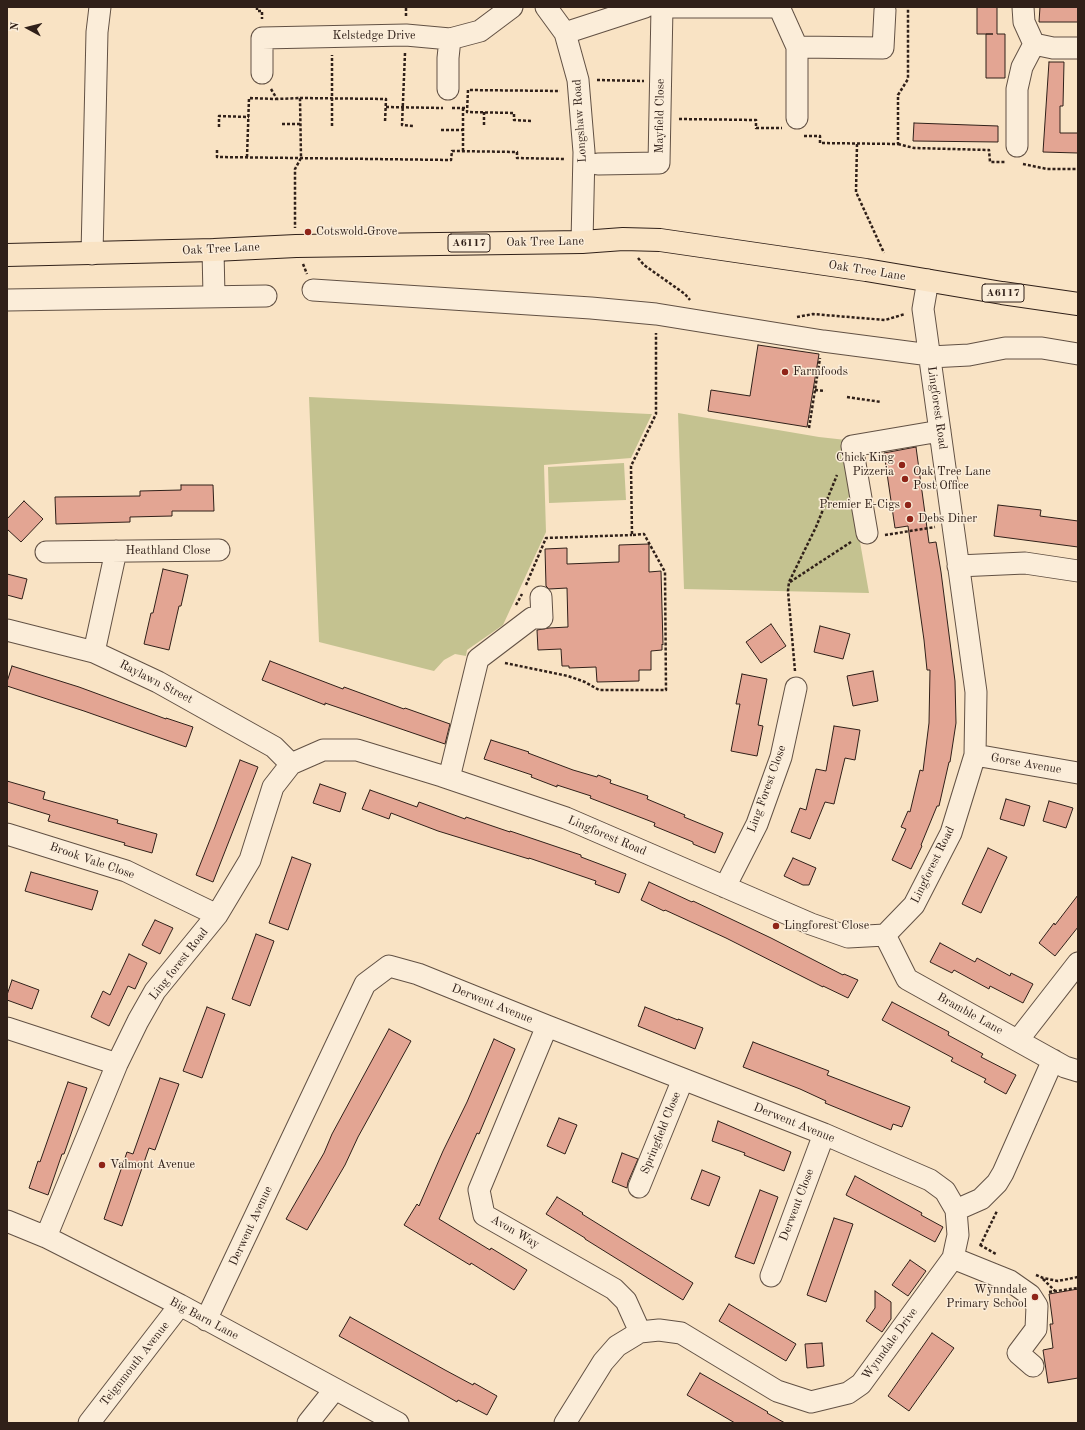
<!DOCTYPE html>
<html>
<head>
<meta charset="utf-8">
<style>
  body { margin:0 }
  #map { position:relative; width:1085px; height:1430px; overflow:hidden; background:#f9e3c4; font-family:"Old Standard TT",serif }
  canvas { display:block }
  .frame { position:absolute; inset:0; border:8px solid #302019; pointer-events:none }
  .north { position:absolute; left:8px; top:8px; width:40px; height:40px; -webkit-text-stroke:3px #fbedd9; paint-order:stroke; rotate:277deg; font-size:11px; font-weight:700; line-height:16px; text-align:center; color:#302019 }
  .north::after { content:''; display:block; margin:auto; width:14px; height:18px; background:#302019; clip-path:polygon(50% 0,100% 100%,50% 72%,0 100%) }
</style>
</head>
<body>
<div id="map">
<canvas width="1085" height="1430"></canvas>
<div class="frame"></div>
<div class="north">N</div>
</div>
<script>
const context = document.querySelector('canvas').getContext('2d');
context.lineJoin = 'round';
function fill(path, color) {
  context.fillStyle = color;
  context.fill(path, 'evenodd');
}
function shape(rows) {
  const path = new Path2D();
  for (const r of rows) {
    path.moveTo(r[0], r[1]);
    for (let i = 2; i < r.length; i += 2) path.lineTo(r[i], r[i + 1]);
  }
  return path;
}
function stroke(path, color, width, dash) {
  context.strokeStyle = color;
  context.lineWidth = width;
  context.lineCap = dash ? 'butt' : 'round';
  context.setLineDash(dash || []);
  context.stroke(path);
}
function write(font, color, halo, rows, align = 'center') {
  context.font = font + ' "Old Standard TT",serif';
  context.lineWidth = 3;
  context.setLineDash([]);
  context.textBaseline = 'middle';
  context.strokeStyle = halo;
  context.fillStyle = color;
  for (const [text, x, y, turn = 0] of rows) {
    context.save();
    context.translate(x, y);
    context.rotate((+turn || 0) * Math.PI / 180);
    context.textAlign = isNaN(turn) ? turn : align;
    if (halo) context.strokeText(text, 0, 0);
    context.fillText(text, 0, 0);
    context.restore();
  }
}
fill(shape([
  [309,397,649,414,652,414,631,458,544,465,546,532,503,625,467,650,466,656,455,654,444,660,434,671,319,642],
  [678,413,819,437,846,440,860,542,869,593,684,589],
  [624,463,626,500,549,503,548,467]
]), '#c4c290');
const building = shape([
  [977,7,997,7,997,34,1005,34,1005,78,986,78,986,34,993,34,977,34,977,7],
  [1040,7,1078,7,1078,22,1039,22,1040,7],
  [1049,62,1064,62,1063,106,1060,106,1060,133,1078,133,1078,153,1043,152,1049,62],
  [914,123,998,126,998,142,913,141,914,123],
  [758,345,819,354,807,427,708,411,711,390,750,396,758,345],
  [916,447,929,543,936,542,941,572,955,681,956,723,950,762,949,762,939,806,937,806,921,845,922,846,911,869,892,860,906,829,901,827,908,811,910,812,920,770,923,771,929,723,930,670,927,670,924,640,908,526,895,528,884,453,916,447],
  [181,485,213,485,214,511,172,511,172,516,130,517,130,522,56,524,55,497,140,496,140,491,181,490,181,485],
  [24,501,43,519,21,542,7,529,7,519,24,501],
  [998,505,1041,510,1040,516,1078,521,1078,547,994,536,998,505],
  [649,544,649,572,661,571,663,645,662,644,662,650,651,651,651,670,639,670,639,681,597,682,596,667,569,668,569,666,562,666,561,649,538,650,537,630,549,628,568,627,567,588,549,589,546,586,545,549,567,548,567,564,619,562,619,545,649,544],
  [163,569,188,575,181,606,179,606,169,650,144,644,151,613,153,613,163,569],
  [7,574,27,579,22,599,7,595,7,574],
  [771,624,786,646,761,663,746,642,771,624],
  [820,626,850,634,843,659,814,652,820,626],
  [270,661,343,689,344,687,404,709,405,708,450,724,445,744,325,703,325,705,262,680,270,661],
  [12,666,79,687,166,719,166,718,193,727,186,747,84,711,7,686,7,682,12,666],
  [873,671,878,701,853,706,847,676,873,671],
  [742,674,767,679,758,725,763,726,757,756,731,751,740,704,736,704,742,674],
  [834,726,860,730,855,760,845,758,834,804,825,802,810,839,791,832,800,808,806,810,816,769,826,771,834,726],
  [491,740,529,752,528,753,573,770,597,777,598,775,611,780,610,783,648,796,647,799,685,815,684,817,723,833,715,853,693,844,693,842,654,826,655,823,590,798,591,796,557,785,557,787,531,777,532,775,484,759,491,740],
  [240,760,258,767,213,882,196,875,215,827,240,760],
  [7,781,45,792,43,799,118,820,117,823,157,834,152,853,124,845,125,843,48,821,50,815,7,802,7,781],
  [320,784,346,793,340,812,313,803,320,784],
  [370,790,417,807,419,802,465,819,466,817,510,832,510,831,581,855,581,857,626,874,619,893,595,884,596,881,529,858,529,859,438,831,391,813,389,819,362,809,370,790],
  [1006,799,1030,806,1024,826,1000,819,1006,799],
  [1049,801,1073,808,1066,828,1043,821,1049,801],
  [988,848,1007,857,981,913,962,904,988,848],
  [292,857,311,864,288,930,269,923,292,857],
  [793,858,816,868,809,885,803,885,784,876,793,858],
  [31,872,98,891,92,910,25,891,31,872],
  [649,882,692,902,693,901,771,938,843,975,844,974,858,980,848,998,823,986,823,987,726,938,665,910,664,911,641,900,649,882],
  [1078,895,1078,927,1055,956,1039,943,1054,923,1055,925,1078,895],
  [155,920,173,928,160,954,142,945,155,920],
  [256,934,274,941,250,1006,232,999,256,934],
  [940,943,975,962,977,958,1010,976,1011,973,1033,984,1023,1003,990,986,989,989,954,970,952,973,930,962,940,943],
  [129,954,147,963,135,989,128,986,109,1026,91,1017,103,991,110,995,129,954],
  [12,980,39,990,32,1009,7,1000,7,995,12,980],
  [892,1002,949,1032,948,1035,983,1054,981,1057,1016,1075,1006,1094,984,1082,986,1079,951,1061,953,1058,882,1020,892,1002],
  [207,1007,225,1014,202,1078,183,1071,207,1007],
  [645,1007,678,1020,678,1019,703,1028,695,1049,638,1026,645,1007],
  [389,1029,411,1041,358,1137,345,1165,307,1230,286,1219,324,1153,332,1134,389,1029],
  [494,1039,515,1049,479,1134,477,1133,439,1219,490,1250,491,1248,527,1270,514,1290,471,1263,470,1265,404,1225,417,1204,419,1206,443,1151,467,1102,494,1039],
  [753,1042,829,1071,827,1075,910,1107,902,1127,893,1124,891,1130,825,1103,826,1101,800,1089,743,1067,753,1042],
  [160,1078,179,1084,155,1150,149,1148,122,1226,104,1219,127,1152,133,1154,160,1078],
  [68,1082,87,1088,64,1154,62,1154,48,1195,29,1188,38,1161,40,1162,68,1082],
  [559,1118,577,1125,565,1154,547,1146,559,1118],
  [718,1121,791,1152,784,1171,744,1155,745,1153,712,1141,718,1121],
  [622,1153,638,1159,628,1182,627,1188,612,1182,622,1153],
  [702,1170,720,1177,709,1206,691,1199,702,1170],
  [855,1176,922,1213,921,1215,943,1227,935,1242,846,1195,855,1176],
  [760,1190,778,1197,754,1264,735,1257,760,1190],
  [557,1197,583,1213,582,1214,693,1283,683,1300,585,1239,585,1238,546,1214,557,1197],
  [834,1218,853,1224,826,1302,807,1295,834,1218],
  [910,1260,926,1271,908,1296,892,1285,910,1260],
  [1078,1289,1078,1378,1048,1383,1043,1350,1053,1348,1050,1324,1053,1324,1049,1294,1078,1289],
  [875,1291,891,1302,891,1319,882,1332,866,1321,875,1308,875,1291],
  [729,1304,796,1344,786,1361,719,1321,729,1304],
  [350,1317,445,1370,473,1385,474,1383,497,1396,487,1415,458,1400,457,1402,429,1386,339,1336,350,1317],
  [932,1333,954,1348,909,1411,888,1396,932,1333],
  [822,1343,824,1366,807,1368,805,1344,822,1343],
  [700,1373,768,1412,767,1413,785,1423,735,1423,687,1395,700,1373]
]);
fill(building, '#e3a593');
stroke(building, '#302019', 1);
const minor = shape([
  [546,7,565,33,578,80,584,152,582,242],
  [663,7,780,7],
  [779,7,797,47,797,118],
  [1023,7,1024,22,1034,44,1053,48,1078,48],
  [565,33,645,7],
  [797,47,883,48,885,10],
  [262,73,262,38,406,35,450,39,480,31,512,7],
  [448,89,448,58,450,39],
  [1017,146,1017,89,1022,67,1034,44],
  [598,164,659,163,662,7],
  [213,250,214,296],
  [92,254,97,32,100,7],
  [313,290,591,308,656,314,823,341,930,355],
  [7,300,266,296],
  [930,357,969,355,1005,348,1042,348,1078,354],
  [867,533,852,446,940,431],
  [46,552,219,550],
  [958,566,1025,563,1078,571],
  [7,630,94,652,158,682,274,747,291,764],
  [94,652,116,551],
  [975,755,1078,773],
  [291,764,323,750,357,750,442,776,566,818,811,924,848,937,885,935,914,905,951,833,975,755,976,692,924,316,923,309,928,280],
  [449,778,478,659,532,618,542,618,541,597],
  [7,834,126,871,217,915],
  [725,887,757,824,781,757,796,688],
  [885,935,907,979,1065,1067,1078,1071],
  [547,1026,479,1190,484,1215,614,1289,626,1301,640,1332],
  [7,1028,117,1064],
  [1018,1040,1078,963],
  [639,1187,683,1079],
  [7,1221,46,1237,180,1305,398,1423],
  [46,1237,117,1064,138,1021,155,991,217,915,250,860,273,787,291,764],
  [953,1258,1010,1281,1030,1295,1037,1306,1036,1329,1018,1353,1033,1366],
  [771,1276,824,1134],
  [206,1320,365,984,389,966,418,974,547,1026,824,1134,930,1180,945,1191,956,1210],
  [89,1423,180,1305],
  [308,1423,335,1389],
  [565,1423,603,1362,617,1346,640,1332,659,1330,681,1333,777,1391,811,1402,848,1393,861,1384,953,1258,958,1235,956,1210,981,1199,997,1183,1003,1173,1053,1060]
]);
const major = shape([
  [7,255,214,250,296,246,582,242,623,239,660,240,866,270,1002,293,1078,304]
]);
stroke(minor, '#625144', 23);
stroke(major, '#302019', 24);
stroke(shape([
  [257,7,257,11,262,11,262,19],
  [406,16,406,7],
  [405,53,402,125,414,126],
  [597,80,644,81],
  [271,89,277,99,300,98,301,158,295,169,295,228],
  [300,98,386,99,385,122],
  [386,107,443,108],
  [452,108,467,108],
  [463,108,463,151],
  [679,119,756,120,756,128,782,128],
  [531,121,514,120,514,113,467,112,468,90,560,91],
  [282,124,301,124],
  [484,125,484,112],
  [332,126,332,55],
  [219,127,219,116,249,117],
  [441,130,463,130],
  [804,136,820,136,820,143,898,144,898,95,908,79,908,7],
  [857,144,856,192,884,253],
  [898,144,914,148,989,150,990,162,1006,162],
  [217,150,217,157,451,160,452,151,517,152,517,158,565,159],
  [247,157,249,98,276,99],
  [1023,164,1047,169,1078,169],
  [638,258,644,265,685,294,690,300],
  [303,264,307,274],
  [797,317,813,314,885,320,905,314],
  [815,390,825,391],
  [847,397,881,402],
  [809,428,820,358],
  [885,535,935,527],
  [790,582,851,542],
  [526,585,546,538,632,535],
  [516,605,522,594],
  [505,663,568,676,585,682,599,690,666,690,665,572,644,534,632,535,631,466,656,414,656,333],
  [795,671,788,591,789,582,816,527,837,475],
  [980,1245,996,1254],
  [980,1246,997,1211],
  [1036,1275,1043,1278,1058,1281,1078,1277],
  [1043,1279,1055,1291],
  [1049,1292,1078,1288]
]), '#302019', 2.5, [3, 2]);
stroke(minor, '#fbedd9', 21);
stroke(major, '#f9e3c4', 22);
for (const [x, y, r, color] of [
  [308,232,4,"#8f2418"],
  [785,372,4,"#8f2418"],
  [902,465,4,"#8f2418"],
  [905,479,4,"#8f2418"],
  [908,505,4,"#8f2418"],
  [910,519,4,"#8f2418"],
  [776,926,4,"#8f2418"],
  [102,1165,4,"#8f2418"],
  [1035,1297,4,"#8f2418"]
]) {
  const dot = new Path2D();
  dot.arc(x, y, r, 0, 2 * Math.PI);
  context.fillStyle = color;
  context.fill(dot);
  stroke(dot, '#fbedd9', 1.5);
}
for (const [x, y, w] of [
  [469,243,42],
  [1003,293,42]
]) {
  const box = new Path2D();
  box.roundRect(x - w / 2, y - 9, w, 18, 3);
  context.fillStyle = '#fbedd9';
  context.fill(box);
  stroke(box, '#302019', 1);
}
write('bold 11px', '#302019', null, [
  ["A6117",469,243],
  ["A6117",1003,293]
]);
write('12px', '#302019', '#fbedd9', [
  ["Kelstedge Drive",374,36],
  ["Mayfield Close",660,116,-89],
  ["Longshaw Road",580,121,-94],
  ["Oak Tree Lane",545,242,-1],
  ["Oak Tree Lane",221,249,-3],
  ["Oak Tree Lane",867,271,9],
  ["Lingforest Road",937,408,82],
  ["Heathland Close",168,551],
  ["Raylawn Street",156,682,27],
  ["Gorse Avenue",1026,764,10],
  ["Ling Forest Close",767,789,-70],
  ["Lingforest Road",607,836,23],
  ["Brook Vale Close",92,861,19],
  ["Lingforest Road",933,865,-64],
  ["Ling forest Road",179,964,-52],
  ["Derwent Avenue",492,1004,22],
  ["Bramble Lane",970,1014,29],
  ["Derwent Avenue",794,1123,22],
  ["Springfield Close",661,1133,-68],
  ["Derwent Close",797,1205,-69],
  ["Derwent Avenue",251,1226,-65],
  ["Avon Way",515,1232,30],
  ["Big Barn Lane",204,1319,28],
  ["Wynndale Drive",890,1344,-54],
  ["Teignmouth Avenue",135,1364,-52]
]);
write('12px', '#302019', '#fbedd9', [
  ["Cotswold Grove",316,232],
  ["Farmfoods",793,372],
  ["Chick King",894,458,"right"],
  ["Pizzeria",894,472,"right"],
  ["Oak Tree Lane",913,472],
  ["Post Office",913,486],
  ["Premier E-Cigs",900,505,"right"],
  ["Debs Diner",918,519],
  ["Lingforest Close",784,926],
  ["Valmont Avenue",110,1165],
  ["Wynndale",1027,1290,"right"],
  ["Primary School",1027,1304,"right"]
], 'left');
</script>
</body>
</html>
